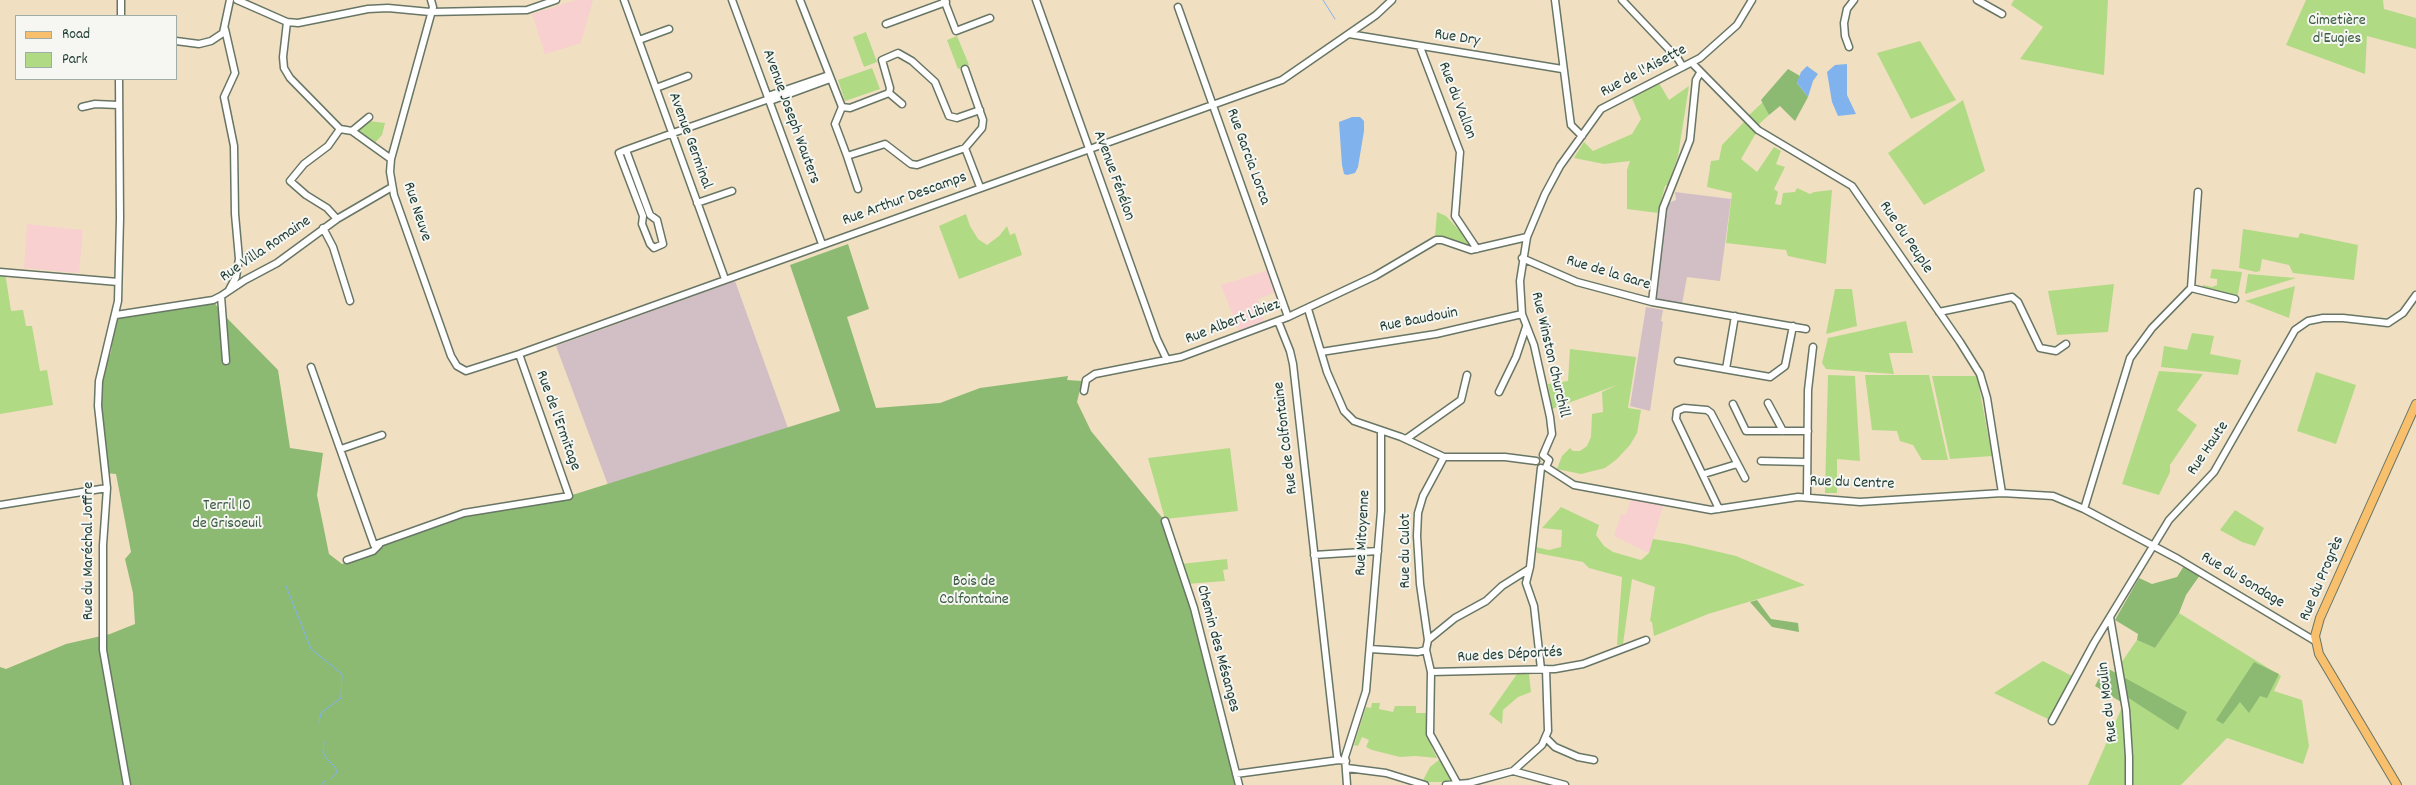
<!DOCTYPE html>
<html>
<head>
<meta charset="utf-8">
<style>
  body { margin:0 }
  #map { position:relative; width:2416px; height:785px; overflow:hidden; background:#f1dfc2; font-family:Dekko,sans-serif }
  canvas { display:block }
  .legend { position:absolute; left:15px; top:15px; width:162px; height:65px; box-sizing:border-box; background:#f6f6f2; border:1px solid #a0aca6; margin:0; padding:6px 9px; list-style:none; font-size:15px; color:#1f3d34 }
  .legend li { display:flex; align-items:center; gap:10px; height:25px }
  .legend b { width:25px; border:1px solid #a0aca6 }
</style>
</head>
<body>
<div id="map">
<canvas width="2416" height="785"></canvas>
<ul class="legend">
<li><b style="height:6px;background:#f8bf6c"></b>Road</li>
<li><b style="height:14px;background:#b1da85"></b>Park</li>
</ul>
</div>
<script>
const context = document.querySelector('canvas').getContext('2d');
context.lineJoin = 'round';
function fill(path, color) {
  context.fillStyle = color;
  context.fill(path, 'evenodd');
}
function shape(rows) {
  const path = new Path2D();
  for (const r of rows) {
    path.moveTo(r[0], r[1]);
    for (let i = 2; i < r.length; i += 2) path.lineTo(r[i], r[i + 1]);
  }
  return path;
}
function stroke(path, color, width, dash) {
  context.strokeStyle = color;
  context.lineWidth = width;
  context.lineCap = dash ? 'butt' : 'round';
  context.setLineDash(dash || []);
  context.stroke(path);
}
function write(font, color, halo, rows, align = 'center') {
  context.font = font + ' Dekko,sans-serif';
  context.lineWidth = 4;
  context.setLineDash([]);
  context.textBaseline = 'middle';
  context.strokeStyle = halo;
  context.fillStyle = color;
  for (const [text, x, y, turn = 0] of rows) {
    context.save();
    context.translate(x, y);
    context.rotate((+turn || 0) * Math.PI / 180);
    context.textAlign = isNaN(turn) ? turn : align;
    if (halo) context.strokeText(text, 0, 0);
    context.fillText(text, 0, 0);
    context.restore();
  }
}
fill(shape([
  [576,0,593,0,581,43,545,54,532,14],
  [27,224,83,230,79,273,24,268],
  [1272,269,1276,292,1258,299,1264,322,1239,331,1221,285],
  [1631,498,1663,506,1649,553,1614,536,1621,514,1626,515]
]), '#f7d0cf');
fill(shape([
  [1675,192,1731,199,1720,281,1687,277,1682,304,1656,299,1666,214,1668,203,1676,200],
  [735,281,788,428,608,485,556,346],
  [1646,307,1663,310,1661,321,1663,322,1650,411,1630,406]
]), '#d2bec5');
fill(shape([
  [2014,0,2108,0,2104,75,2020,59,2043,27,2011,5],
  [2306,0,2383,0,2384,9,2416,18,2416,49,2367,36,2365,74,2286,45],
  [866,32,877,62,864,67,853,37],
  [957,36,969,65,958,69,947,40],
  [1920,41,1956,100,1911,119,1877,53],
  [872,68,880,89,845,101,838,80],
  [1659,83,1669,100,1689,86,1678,156,1668,185,1665,186,1658,213,1627,209,1627,170,1630,161,1604,164,1574,158,1584,142,1593,151,1632,134,1641,119,1631,96],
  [1963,100,1985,171,1924,205,1888,153],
  [1763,102,1769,115,1758,125,1748,116],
  [369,121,385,123,382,135,372,146,370,140,357,131],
  [1744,122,1756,133,1741,159,1757,172,1774,147,1781,151,1776,164,1785,167,1774,189,1778,192,1775,204,1781,205,1783,193,1795,192,1797,188,1810,194,1814,192,1832,190,1826,264,1788,256,1786,250,1726,243,1732,193,1707,187,1711,161,1719,160,1722,145],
  [1437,212,1446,216,1472,244,1472,248,1445,237,1435,237],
  [966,214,970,226,978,239,987,245,999,236,1007,226,1010,235,1015,233,1022,255,959,279,939,226],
  [2243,229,2298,238,2300,233,2358,245,2354,280,2293,273,2289,265,2262,259,2260,271,2256,272,2239,268],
  [2212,269,2242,272,2237,299,2202,290,2203,285,2212,287,2217,285,2217,279,2210,278],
  [0,272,5,272,11,311,23,310,26,326,32,326,40,371,47,370,53,405,0,414],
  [2248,274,2296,278,2245,294],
  [2114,284,2108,332,2057,335,2048,291],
  [2295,286,2289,318,2245,301],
  [1835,289,1852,289,1857,326,1826,334],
  [1906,321,1913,353,1889,353,1894,374,1826,369,1822,363,1828,338],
  [2192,333,2214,336,2210,354,2241,360,2238,375,2161,367,2164,346,2187,350],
  [1570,349,1636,357,1628,408,1641,410,1637,433,1630,445,1617,459,1605,468,1581,474,1557,469,1562,456,1570,448,1573,451,1580,451,1587,446,1591,437,1592,414,1603,412,1602,392,1617,385,1552,409,1548,384,1568,381],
  [2159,371,2203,374,2177,410,2197,425,2170,465,2170,472,2159,495,2122,484],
  [2316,372,2356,385,2336,444,2297,431],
  [1828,375,1855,376,1860,461,1837,459,1837,493,1825,493],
  [1865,375,1929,375,1948,460,1922,460,1913,445,1900,441,1897,431,1872,430],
  [1932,376,1977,376,1992,456,1950,459],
  [1230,448,1238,511,1165,519,1148,458],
  [1561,507,1599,525,1596,535,1604,546,1613,552,1641,560,1649,553,1653,539,1685,544,1736,556,1805,585,1708,614,1654,636,1652,622,1650,621,1655,587,1632,579,1623,644,1617,645,1622,577,1589,568,1583,562,1537,553,1536,547,1549,550,1561,547,1562,530,1542,528],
  [2235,510,2264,528,2255,546,2242,542,2220,530],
  [1227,559,1228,569,1223,570,1225,581,1186,584,1181,564],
  [2179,613,2281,676,2274,691,2302,700,2309,746,2303,764,2227,738,2181,785,2088,785,2126,698,2121,663,2137,640,2155,648],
  [2043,661,2074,677,2050,720,1994,693],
  [1517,674,1529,674,1531,692,1518,697,1503,710,1502,724,1489,714],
  [1372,703,1380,703,1379,709,1393,712,1395,706,1416,706,1416,713,1426,713,1426,727,1432,748,1437,758,1415,756,1400,757,1372,750,1366,747,1369,740,1362,737,1358,746,1354,745,1366,707,1371,708],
  [1440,759,1453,780,1451,782,1422,782,1430,767]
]), '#b1da85');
fill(shape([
  [1788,69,1800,76,1797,83,1808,97,1795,121,1780,106,1769,115,1761,100],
  [848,244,869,309,847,317,876,408,940,403,980,388,1068,376,1067,380,1082,381,1077,402,1091,431,1165,521,1192,608,1236,785,0,785,0,667,6,669,66,644,110,634,135,624,133,593,125,559,131,552,116,474,104,473,99,381,111,352,116,315,213,300,220,311,278,370,290,448,323,453,317,495,329,554,342,564,373,551,381,543,464,513,569,496,840,411,790,265],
  [2184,566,2200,575,2186,595,2179,613,2155,648,2137,640,2138,634,2115,620,2139,578,2152,584,2177,577],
  [1757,600,1771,619,1798,623,1799,632,1772,627,1750,602],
  [2254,662,2279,674,2267,698,2260,696,2249,713,2240,702,2223,724,2216,720],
  [2105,667,2187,712,2178,730,2124,695,2121,702,2095,686]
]), '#8cba72');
fill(shape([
  [1847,64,1847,95,1856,114,1838,116,1832,102,1827,72,1835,65],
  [1807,66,1818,74,1813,81,1808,97,1797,83,1801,72],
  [1352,117,1360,117,1364,121,1364,131,1358,167,1355,173,1347,175,1344,174,1342,165,1339,122]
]), '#80b3ed');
stroke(shape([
  [1323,0,1335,19],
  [286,586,311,649,342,674,341,698,321,713,319,722],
  [324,742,323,752,326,758,335,767,337,772,331,779],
  [323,785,323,782,326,781]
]), '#80b3ed', 1);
const minor = shape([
  [121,0,121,16],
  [237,0,287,22,298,23,368,9,388,8,430,12,527,10,556,0],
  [431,0,433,7,391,159,390,172,394,195,451,356,457,366,466,371,519,354,1282,80,1376,15,1392,0],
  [624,0,725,279],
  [732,0,822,244],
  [800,0,842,107],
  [944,0,956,31,990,18],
  [1036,0,1157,339,1167,360],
  [1555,0,1570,118,1571,125,1582,136],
  [1622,0,1678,59,1683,67],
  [1977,0,2002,14],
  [1178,7,1288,317],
  [287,22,283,57,284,68,290,78,340,129,352,131,391,159],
  [886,24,946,2],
  [225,29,235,73,224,97,234,146,235,214,239,259,236,277,229,290],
  [1349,34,1562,69],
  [639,40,669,29],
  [176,41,199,44,211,41,223,33,230,0],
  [1420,47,1460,152,1455,216,1477,249],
  [1849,47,1845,36,1844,23,1847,9,1854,0],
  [1692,63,1758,130,1852,186,1960,342,1980,374,1987,398,2002,493],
  [965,69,983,120,982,128,965,148,980,187],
  [119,79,120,218,118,301,99,381,98,406,107,488,103,545,103,650,127,785],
  [656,88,688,76],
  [889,93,902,104],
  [768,96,829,75],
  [770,101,830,79],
  [82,107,95,104,118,105],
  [842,107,850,108,889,93,890,88,882,60,898,53,912,61,935,82,949,116,957,118,980,110],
  [842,107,835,124,847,156,885,144,911,164,917,165,965,148],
  [352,131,369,117],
  [626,150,650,215,657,220,663,244,654,248,650,244,642,224,643,216,619,153,626,150,673,133,769,99],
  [847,156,858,189],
  [697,203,732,191],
  [337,219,327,208,306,195,290,181,304,164,328,146,340,129],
  [323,228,333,247,350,301],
  [1522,258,1577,282,1652,302,1806,329],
  [0,272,118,282],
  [2191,288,2235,299],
  [221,296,226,361],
  [1652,302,1663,208,1690,140,1696,80,1700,73],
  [1308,309,1327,372,1344,411,1354,421,1401,437,1444,457,1505,457,1536,461],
  [1939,312,2012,297,2018,302,2040,348,2056,351,2066,344],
  [116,315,213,300,221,296,245,280,277,263,337,219,392,187],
  [1278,321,1290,351,1293,364,1337,756,1339,760,1346,761],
  [1321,352,1436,334,1522,314],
  [1678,361,1770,377,1785,366,1793,326],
  [311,367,374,545,464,513,569,496,519,354],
  [1726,369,1735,316],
  [1084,391,1086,380,1095,374,1181,357,1288,317,1375,276,1436,240,1442,240,1471,250,1527,237],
  [1499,392,1516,357,1526,327],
  [1768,403,1783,431],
  [1733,404,1746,431,1808,431],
  [1406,439,1461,400,1467,375],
  [341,449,382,435],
  [1543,455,1552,434,1550,417,1534,345,1522,314,1520,281,1527,237,1545,194,1560,166,1601,109,1700,58,1737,25,1752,0],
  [1543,455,1549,460,1546,467],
  [1444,457,1423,496,1418,513,1417,536,1420,584,1428,640,1426,650,1431,672,1430,734,1457,783],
  [1761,461,1807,462],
  [1546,467,1574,485,1711,510,1798,497,1860,502,2002,493,2053,496,2084,509,2178,559,2315,641],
  [1704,474,1737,464],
  [1807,496,1808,390,1813,347],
  [0,505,107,488],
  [1719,509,1676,419,1677,411,1684,408,1707,410,1711,413,1745,478],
  [2084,509,2130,358,2152,328,2191,288,2198,192],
  [1165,521,1194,608,1239,785],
  [1314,555,1378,551],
  [347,560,373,551,379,545],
  [2110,617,2126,710,2129,757,2129,785],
  [1428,640,1455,618,1486,601,1502,586,1529,569],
  [1370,649,1418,652,1426,650],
  [1541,669,1534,606,1526,583,1530,567,1541,468],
  [1431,672,1555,669,1583,664,1646,640],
  [2052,721,2094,643,2169,520,2214,472,2295,330,2308,321,2323,318,2343,318,2388,323,2403,313,2416,295],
  [1546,738,1555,747,1578,757,1594,760],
  [1347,768,1386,773,1425,785],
  [1513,771,1542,745,1548,731,1546,669],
  [1236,774,1339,760],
  [1347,785,1345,757,1366,691,1381,511,1381,431],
  [1446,785,1469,783,1513,771,1565,785]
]);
const major = shape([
  [2397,785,2319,654,2315,636,2320,618,2416,404]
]);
stroke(minor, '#687666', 9);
stroke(major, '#687666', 10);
stroke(minor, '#fff', 6);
stroke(major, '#f8bf6c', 8);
write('16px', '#3c5c44', '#f6f6f2', [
  ["Cimetière",2337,22],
  ["d'Eugies",2337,40],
  ["Terril 10",227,507],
  ["de Grisoeuil",227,525],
  ["Bois de",974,583],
  ["Colfontaine",974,601]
]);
write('16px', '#1f3d34', '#f6f6f2', [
  ["Rue Dry",1457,39,9],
  ["Rue de l'Aisette",1644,72,-28],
  ["Rue du Vallon",1456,101,69],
  ["Avenue Joseph Wauters",790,117,70],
  ["Avenue Germinal",689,141,70],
  ["Rue Garcia Lorca",1247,157,70],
  ["Avenue Fénélon",1113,176,70],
  ["Rue Arthur Descamps",905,200,-20],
  ["Rue Neuve",416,212,72],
  ["Rue du Peuple",1905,238,56],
  ["Rue Villa Romaine",266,250,-34],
  ["Rue de la Gare",1608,274,17],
  ["Rue Baudouin",1419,321,-11],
  ["Rue Albert Libiez",1233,323,-21],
  ["Rue Winston Churchill",1549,355,77],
  ["Rue de l'Ermitage",557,421,70],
  ["Rue de Colfontaine",1287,438,-97],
  ["Rue Haute",2209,449,-56],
  ["Rue du Centre",1852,484,2],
  ["Rue Mitoyenne",1364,533,-87],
  ["Rue du Maréchal Joffre",90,551,-90],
  ["Rue du Culot",1407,551,-90],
  ["Rue du Progrès",2323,579,-67],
  ["Rue du Sondage",2242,581,31],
  ["Chemin des Mésanges",1217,649,75],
  ["Rue des Déportés",1510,656,-3],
  ["Rue du Moulin",2109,702,-97]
]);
</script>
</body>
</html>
